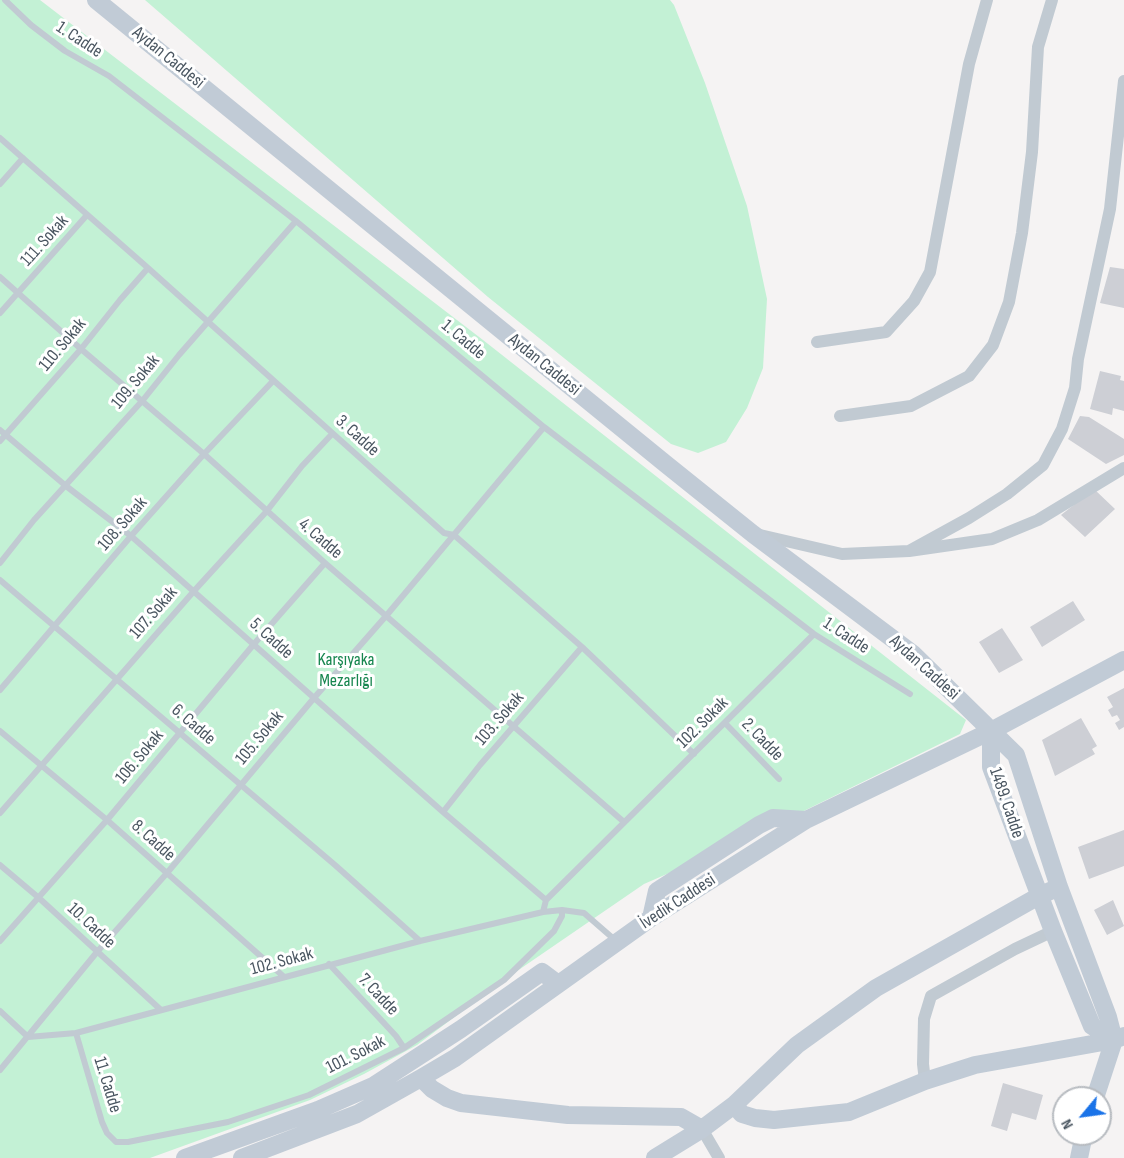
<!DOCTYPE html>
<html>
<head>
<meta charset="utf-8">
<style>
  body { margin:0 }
  #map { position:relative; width:1124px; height:1158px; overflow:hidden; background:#f5f3f3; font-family:"Sofia Sans Condensed",sans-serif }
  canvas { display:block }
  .north { position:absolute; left:1052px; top:1086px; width:60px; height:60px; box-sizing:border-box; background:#fff; border:2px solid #b7bbc0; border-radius:50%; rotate:241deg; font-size:16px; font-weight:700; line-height:24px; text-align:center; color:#4a5661 }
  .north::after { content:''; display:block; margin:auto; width:21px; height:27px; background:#1a73e8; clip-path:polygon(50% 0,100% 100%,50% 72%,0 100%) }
</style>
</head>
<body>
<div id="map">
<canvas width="1124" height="1158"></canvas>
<div class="north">N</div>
</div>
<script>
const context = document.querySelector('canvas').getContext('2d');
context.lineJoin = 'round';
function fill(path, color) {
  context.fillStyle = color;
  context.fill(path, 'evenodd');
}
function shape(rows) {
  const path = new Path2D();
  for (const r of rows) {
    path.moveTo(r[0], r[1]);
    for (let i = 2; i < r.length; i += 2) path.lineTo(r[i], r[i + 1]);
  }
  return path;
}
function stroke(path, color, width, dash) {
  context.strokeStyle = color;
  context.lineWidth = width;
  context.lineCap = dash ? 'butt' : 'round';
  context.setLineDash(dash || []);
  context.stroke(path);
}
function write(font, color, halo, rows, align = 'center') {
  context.font = font + ' "Sofia Sans Condensed",sans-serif';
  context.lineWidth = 6;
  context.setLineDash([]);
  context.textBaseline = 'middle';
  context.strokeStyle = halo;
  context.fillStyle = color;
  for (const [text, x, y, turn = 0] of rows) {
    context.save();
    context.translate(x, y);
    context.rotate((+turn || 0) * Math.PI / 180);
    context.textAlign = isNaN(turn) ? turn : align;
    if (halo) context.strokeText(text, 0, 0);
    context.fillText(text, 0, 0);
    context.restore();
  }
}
fill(shape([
  [0,0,40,0,483,340,966,720,960,734,747,839,644,884,504,980,417,1045,364,1074,310,1100,150,1158,0,1158],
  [145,0,670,0,674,5,705,83,747,206,767,299,763,368,747,408,726,442,698,453,671,444,488,297]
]), '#c3f1d5');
fill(shape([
  [1110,267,1124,269,1124,308,1100,303],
  [1100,371,1121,376,1120,380,1124,381,1124,411,1113,408,1112,415,1090,409],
  [1080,416,1089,417,1124,439,1124,455,1106,464,1068,439],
  [1094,489,1115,509,1085,537,1061,515],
  [1073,601,1085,620,1042,647,1030,627],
  [1002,628,1023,660,999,673,979,642],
  [1124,688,1124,727,1119,730,1115,723,1120,720,1117,715,1112,717,1108,710,1113,707,1107,697],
  [1081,718,1097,746,1092,749,1095,754,1055,776,1042,740],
  [1124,830,1124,866,1089,879,1078,847],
  [1113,900,1124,926,1107,935,1094,910],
  [1003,1083,1043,1095,1036,1120,1012,1113,1007,1131,991,1126]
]), '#cdcfd5');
stroke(shape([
  [5,0,31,25,65,51,109,76,296,221,544,427,814,634,910,694],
  [0,138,148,268,444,533,454,535,582,647,694,754],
  [0,184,23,158],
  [0,277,81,349,204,454,325,563,624,822],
  [0,313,87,215],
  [0,430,66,486,131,536,443,812,546,900],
  [0,441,81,349,120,300,148,268],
  [0,563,34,520,143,400,179,355,296,221],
  [0,580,335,865,420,941],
  [0,690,131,536,204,454,273,381],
  [725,723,779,779],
  [0,731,107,820,283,976],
  [443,812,480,765,582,647],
  [0,813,194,591,266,512,302,466,332,434],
  [0,865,39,898,161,1010],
  [543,912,546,900,814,634],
  [0,941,107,820,254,644,325,563],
  [329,964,396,1036,404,1048],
  [0,1011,28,1037,76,1033,420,941,543,912,562,910,584,913,615,940],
  [76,1033,102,1122,107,1133,116,1142,128,1142,228,1122,309,1095,404,1048,504,980,554,931,562,916,562,910],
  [0,1070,97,952,167,873,314,698,386,616,544,427]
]), '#c1cad2', 6);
stroke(shape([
  [817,342,886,332,914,301,930,272,969,64,987,0],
  [840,416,911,406,969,376,993,345,1009,302,1022,233,1032,152,1038,47,1052,0],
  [760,535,842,554,909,551,992,539,1038,520,1124,468],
  [909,551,969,518,1007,494,1043,465,1062,429,1075,388,1078,359,1110,209,1124,81],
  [925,1081,923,1064,924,1019,931,996,1015,949,1053,931],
  [702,1129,719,1158]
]), '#c1cad2', 12);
stroke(shape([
  [96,0,667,465,753,534,913,654,1016,755,1059,887,1108,1017,1114,1040,1095,1098],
  [991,731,991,767,1053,931,1092,1026,1114,1040],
  [651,918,657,891,759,825,773,818,806,820],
  [421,1078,432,1089,447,1098,461,1103,568,1115,681,1117,702,1129],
  [734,1105,742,1114,755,1118,774,1120,849,1112,925,1081,975,1065,1114,1040,1124,1036],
  [185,1158,318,1110,373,1086,461,1029,542,972,558,984],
  [242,1158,357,1114,421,1078,455,1058,651,918,806,820,991,731,1124,660],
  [655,1158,702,1129,734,1105,797,1045,876,988,1039,896,1059,887],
  [1079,1158,1084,1134]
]), '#c1cbd6', 18);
write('18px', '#4a5661', '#fff', [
  ["1. Cadde",79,40,33],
  ["Aydan Caddesi",168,58,39],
  ["111. Sokak",45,241,-48],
  ["1. Cadde",463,340,40],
  ["110. Sokak",63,345,-50],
  ["Aydan Caddesi",544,365,39],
  ["109. Sokak",136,382,-50],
  ["3. Cadde",357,436,42],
  ["108. Sokak",123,524,-49],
  ["4. Cadde",320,539,41],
  ["107. Sokak",154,613,-49],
  ["1. Cadde",846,636,33],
  ["5. Cadde",271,639,42],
  ["Aydan Caddesi",924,668,42],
  ["103. Sokak",500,719,-49],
  ["102. Sokak",703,723,-45],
  ["6. Cadde",193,725,41],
  ["105. Sokak",260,738,-50],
  ["2. Cadde",762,740,46],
  ["106. Sokak",140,757,-50],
  ["1489. Cadde",1006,803,71],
  ["8. Cadde",153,841,42],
  ["İvedik Caddesi",678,902,-33],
  ["10. Cadde",91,926,43],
  ["102. Sokak",282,962,-15],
  ["7. Cadde",378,995,47],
  ["101. Sokak",356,1055,-27],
  ["11. Cadde",107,1085,73]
]);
write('18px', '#17864f', '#fff', [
  ["Karşıyaka",346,660],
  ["Mezarlığı",346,681]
]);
</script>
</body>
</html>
